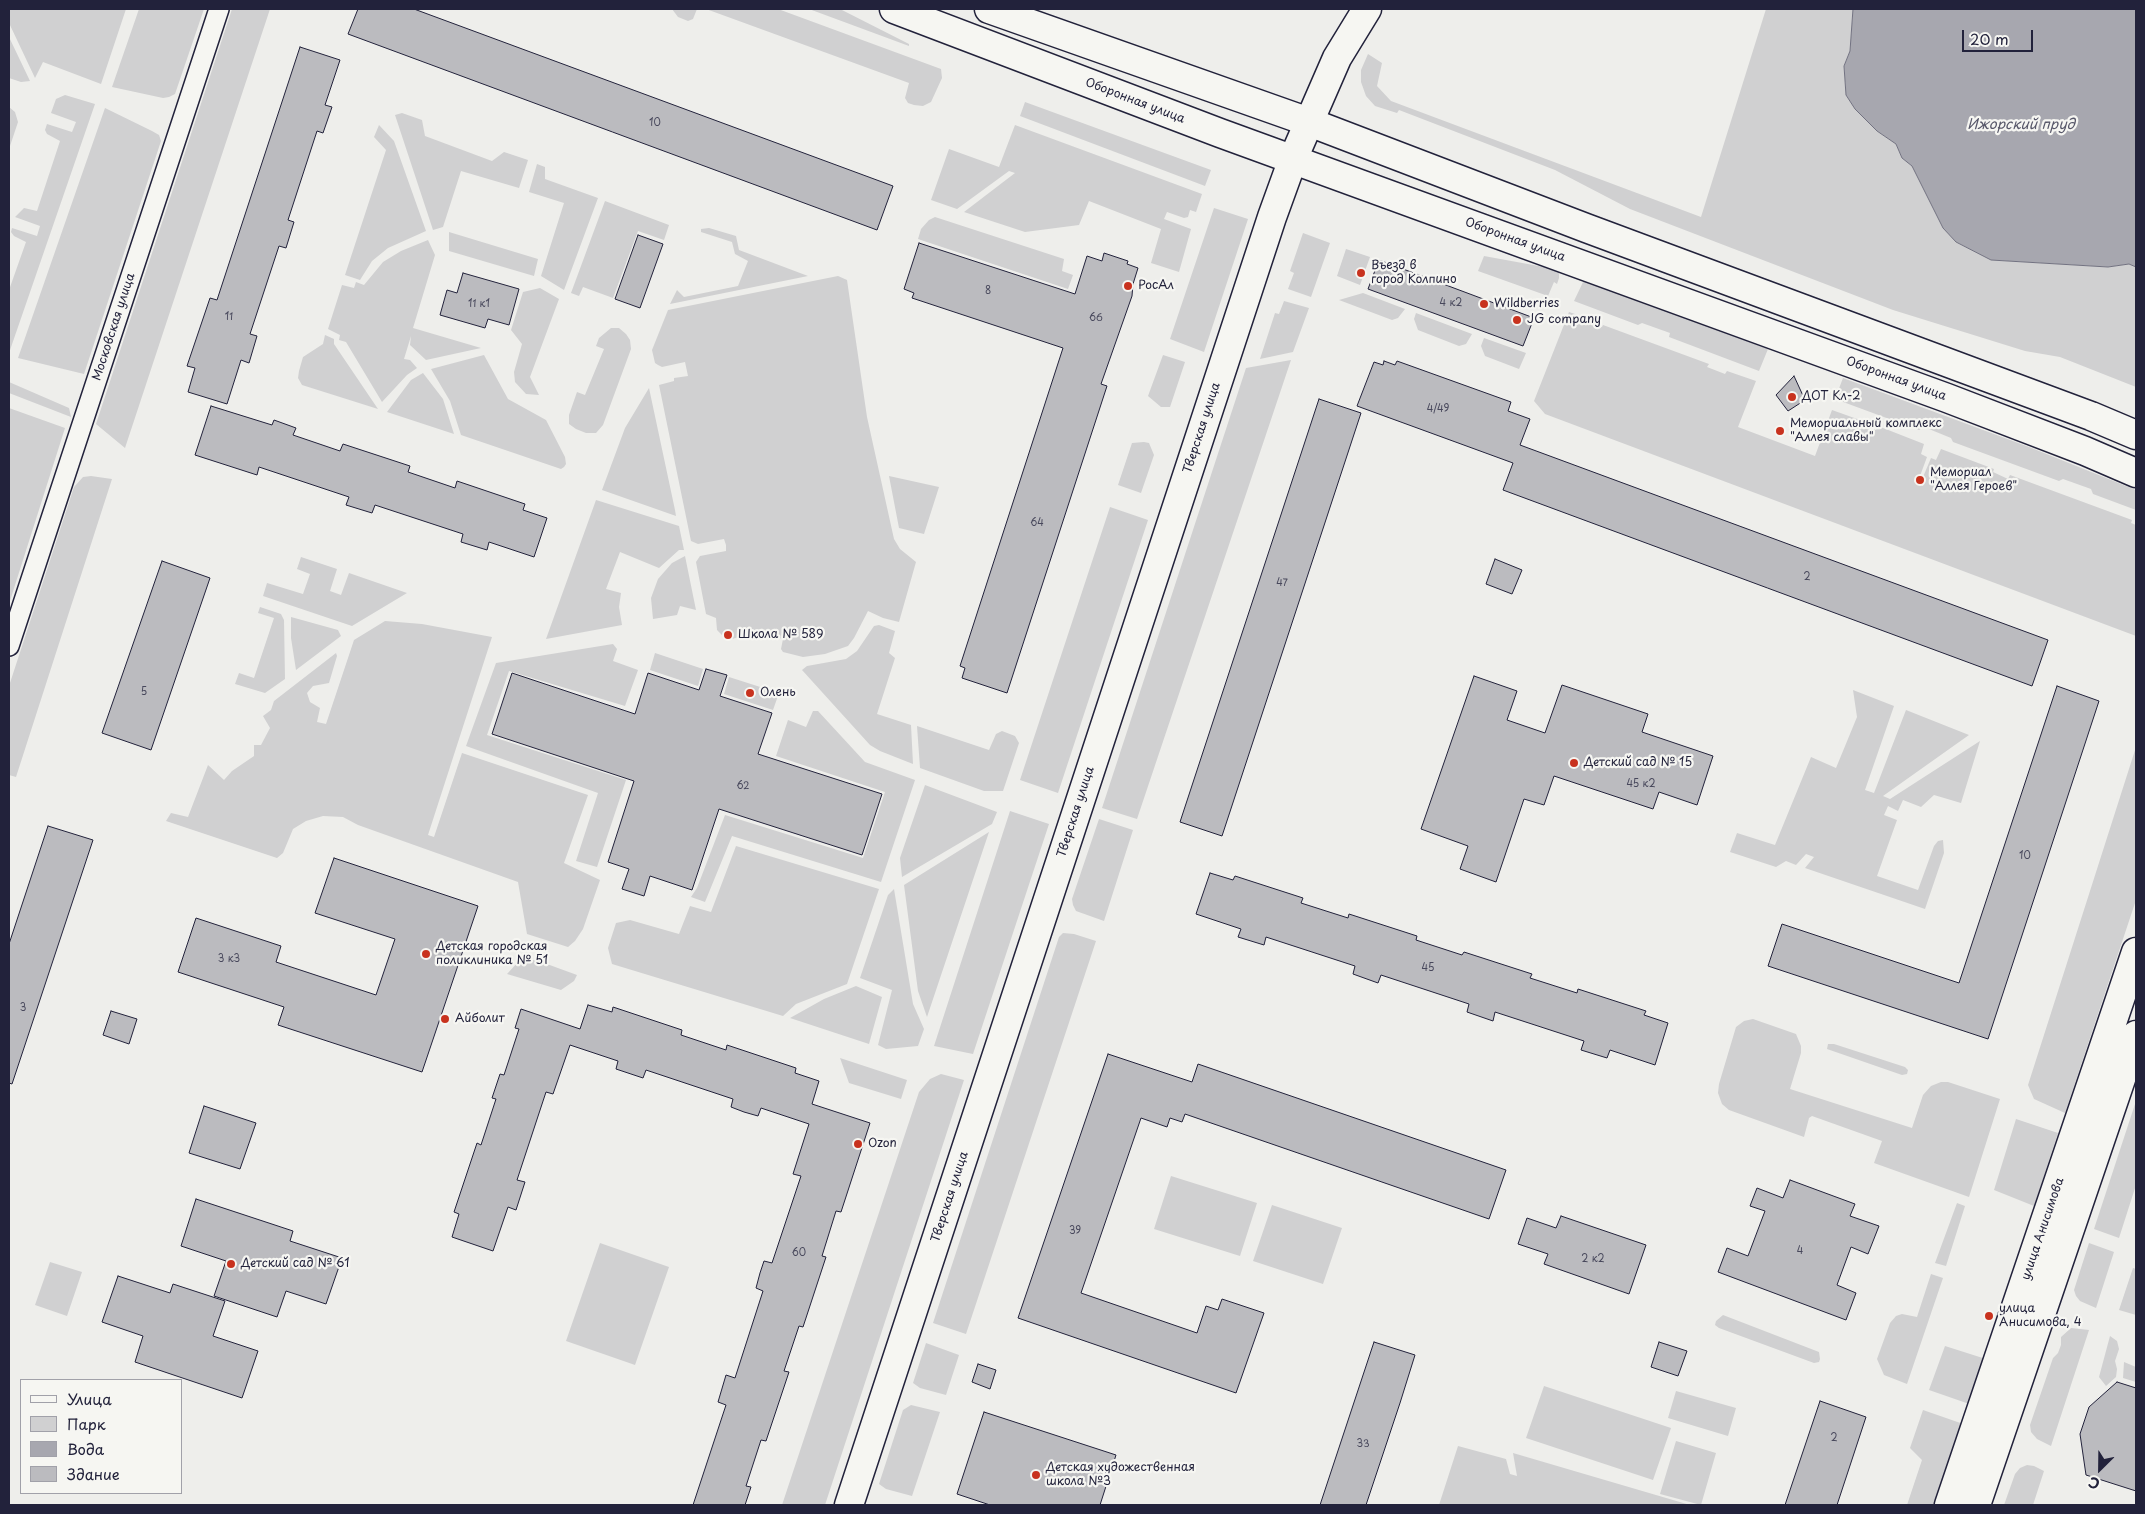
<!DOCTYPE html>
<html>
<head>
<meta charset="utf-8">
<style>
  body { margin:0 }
  #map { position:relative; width:2145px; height:1514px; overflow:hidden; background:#eeeeeb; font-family:"Playpen Sans",sans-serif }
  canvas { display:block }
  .frame { position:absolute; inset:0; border:10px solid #22223b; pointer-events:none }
  .legend { position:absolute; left:20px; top:1379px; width:162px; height:115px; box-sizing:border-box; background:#f6f6f2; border:1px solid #a1a1a9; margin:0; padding:6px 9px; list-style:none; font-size:15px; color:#22223b }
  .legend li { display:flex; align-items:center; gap:10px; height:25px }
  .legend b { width:25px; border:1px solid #a1a1a9 }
  .north { position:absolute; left:2075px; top:1444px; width:50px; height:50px; -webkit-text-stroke:4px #f6f6f2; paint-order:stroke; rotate:203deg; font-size:14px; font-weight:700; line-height:20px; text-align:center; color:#22223b }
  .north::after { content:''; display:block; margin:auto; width:18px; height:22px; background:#22223b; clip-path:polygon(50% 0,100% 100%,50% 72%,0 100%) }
  .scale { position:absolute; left:1962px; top:30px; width:71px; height:22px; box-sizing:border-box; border:2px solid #22223b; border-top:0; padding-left:6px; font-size:15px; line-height:18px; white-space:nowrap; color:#22223b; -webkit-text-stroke:4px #f6f6f2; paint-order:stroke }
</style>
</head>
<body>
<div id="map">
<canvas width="2145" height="1514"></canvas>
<div class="frame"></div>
<ul class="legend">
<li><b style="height:6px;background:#f6f6f2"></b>Улица</li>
<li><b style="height:14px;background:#d0d0d1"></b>Парк</li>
<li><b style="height:14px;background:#a7a7af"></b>Вода</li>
<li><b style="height:14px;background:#bbbbbf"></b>Здание</li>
</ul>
<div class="north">С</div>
<div class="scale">20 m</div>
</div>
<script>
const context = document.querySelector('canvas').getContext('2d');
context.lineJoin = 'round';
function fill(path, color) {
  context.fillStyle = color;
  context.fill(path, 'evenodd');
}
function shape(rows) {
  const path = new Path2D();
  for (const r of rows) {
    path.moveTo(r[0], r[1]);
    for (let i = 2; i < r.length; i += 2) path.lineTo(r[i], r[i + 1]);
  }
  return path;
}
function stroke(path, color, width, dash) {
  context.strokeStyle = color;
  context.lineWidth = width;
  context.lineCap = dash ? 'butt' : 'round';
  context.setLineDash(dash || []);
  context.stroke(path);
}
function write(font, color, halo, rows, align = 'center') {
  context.font = font + ' "Playpen Sans",sans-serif';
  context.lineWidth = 4.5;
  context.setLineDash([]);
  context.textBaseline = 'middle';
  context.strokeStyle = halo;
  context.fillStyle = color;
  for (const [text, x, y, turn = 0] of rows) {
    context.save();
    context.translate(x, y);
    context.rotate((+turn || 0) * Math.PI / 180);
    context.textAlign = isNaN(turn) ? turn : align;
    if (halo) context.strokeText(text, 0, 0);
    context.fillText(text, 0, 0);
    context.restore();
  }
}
fill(shape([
  [9,9,126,9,101,84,43,62,35,78,9,23],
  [139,9,204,9,175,94,169,97,163,98,112,87],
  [232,9,270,9,125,448,96,424],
  [672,9,671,9,697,9,693,19,688,21,678,17],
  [706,9,778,9,941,69,942,78,931,102,923,106,914,105,908,103,905,98,909,83],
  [809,9,840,9,909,44,909,46],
  [1766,9,1853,9,1850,51,1844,66,1846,95,1855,109,1877,131,1896,144,1902,158,1912,166,1943,228,1956,242,1991,260,2108,267,2129,264,2136,267,2136,387,2060,357,2025,351,1893,310,1630,209,1555,170,1399,110,1397,113,1375,106,1366,96,1361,82,1361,70,1368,54,1382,63,1377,86,1391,101,1701,217],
  [9,37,30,81,21,82,9,78],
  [65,95,95,104,9,353,9,290,26,242,14,236,11,232,12,228,37,236,40,226,15,217,24,208,37,211,60,141,47,134,45,130,47,124,72,132,76,122,51,113,56,99],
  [1025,102,1211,170,1205,186,1020,116],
  [9,107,15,112,18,122,9,149],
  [105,108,152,131,159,135,161,141,84,374,18,358],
  [402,113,422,120,425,136,492,161,504,152,528,160,519,188,461,171,443,227,433,230,395,115],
  [379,125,394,141,426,231,388,248,372,261,360,280,345,275,386,150,374,137],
  [1015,125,1202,194,1196,212,1190,210,1188,217,1184,218,1167,212,1164,219,1191,229,1179,272,1151,263,1161,229,1089,201,1079,225,1025,232,964,212,1015,173,1009,171,957,209,931,200,949,149,999,167],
  [537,164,545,167,545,179,598,198,564,290,541,276,564,203,529,192],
  [605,201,669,225,664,240,638,231,613,298,583,287,579,296,571,293],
  [1214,208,1248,219,1204,352,1170,339],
  [935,217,1064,259,1062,271,1073,275,1068,289,918,239,921,229,929,220],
  [709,228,736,236,739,250,808,276,670,304,677,290,684,297,738,286,748,261,735,254,732,242,701,232,701,229],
  [449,232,538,259,534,276,449,251],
  [1303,233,1330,243,1311,297,1288,289,1294,273,1290,271],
  [428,240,435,255,413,328,481,348,426,360,410,345,411,336,404,359,410,360,417,368,407,375,382,402,346,342,339,340,340,335,328,329,342,285,354,288,356,282,364,285,383,262,401,251],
  [1346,249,1370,257,1360,285,1337,276],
  [1484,256,1555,269,1559,270,1559,278,1557,284,1554,282,1548,296,1478,271],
  [838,276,847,280,867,417,894,539,900,549,916,562,899,622,883,618,868,611,854,638,848,646,825,654,803,657,783,652,781,649,783,639,747,628,739,637,732,639,724,637,717,630,716,618,706,614,696,562,700,556,726,551,726,545,724,539,698,544,691,541,659,385,674,381,674,378,688,376,685,362,662,367,658,365,655,363,652,350,668,310],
  [1584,280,1768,349,1759,371,1669,337,1670,333,1642,323,1638,325,1574,301],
  [540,288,559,299,530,377,539,395,526,394,515,382,514,372,522,344,511,330,523,292],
  [1363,293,1405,309,1398,318,1392,320,1339,300],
  [1284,301,1309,308,1293,352,1260,359,1275,313,1279,314],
  [1569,312,1587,318,1586,322,1602,327,1603,325,1709,364,1707,367,1725,374,1727,371,1756,381,1738,427,1815,456,1832,410,1860,420,1859,424,1876,430,1878,426,1924,444,1921,454,1927,457,1920,476,1917,475,1914,482,1923,486,1926,479,1923,477,1931,458,1936,460,1941,449,1994,469,1993,472,2008,479,2010,475,2132,520,2131,523,2136,525,2136,636,1545,414,1534,401],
  [1416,313,1472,334,1466,344,1459,346,1418,330,1414,319],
  [611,328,619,328,626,334,630,340,631,349,603,425,596,433,586,433,576,429,569,424,569,415,577,392,585,395,604,349,596,346,599,338],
  [325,335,334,339,334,344,378,409,302,385,298,378,299,371,303,357,323,344],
  [1484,338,1526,353,1519,369,1485,356,1481,346],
  [484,355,508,399,546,420,565,457,566,464,564,467,561,469,461,435,450,401,431,369],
  [1163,355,1185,362,1170,407,1161,407,1148,396],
  [1291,360,1137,819,1102,808,1246,368],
  [423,373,443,399,454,434,387,412,411,380],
  [1843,378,2029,447,2136,490,2136,510,2093,494,2091,489,2063,479,2059,481,1953,442,1951,438,1924,427,1919,430,1835,399],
  [9,382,69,408,71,417,9,393],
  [649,388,675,510,676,516,602,490,625,428],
  [9,408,65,428,9,604],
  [1144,442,1149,443,1154,455,1141,493,1118,485,1132,443],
  [91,476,112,479,16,777,9,775,9,686,74,487,83,477],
  [889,476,939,487,924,534,899,528],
  [596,500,679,526,684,550,679,550,659,568,620,552,606,589,621,593,619,607,622,625,546,639],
  [1110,507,1148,520,1058,793,1020,780],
  [685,556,696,610,680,606,677,615,653,619,651,598,658,579,672,563],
  [301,557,337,569,330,591,341,595,349,573,407,593,352,626,263,596,267,583,303,594,310,574,297,569],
  [260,607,281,614,284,620,285,679,265,693,235,684,239,673,254,678,274,618,258,613],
  [291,617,338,630,341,636,296,670,291,638],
  [385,621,422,624,492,637,428,835,434,837,462,753,588,795,564,863,600,880,583,929,575,941,568,947,527,934,518,882,358,825,343,817,323,816,306,821,293,829,283,853,277,858,166,821,171,813,188,817,208,765,224,780,232,771,254,756,254,745,261,745,270,728,263,716,271,710,274,701,336,653,337,656,329,683,313,686,307,693,310,702,320,708,317,722,326,724,354,640],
  [879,625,895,631,889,653,895,658,877,714,911,725,913,764,880,751,870,745,802,670,807,666,846,659,857,651,874,626],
  [613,644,617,649,613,661,638,670,625,706,509,671,487,735,626,780,597,867,576,861,598,793,466,746,496,663],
  [655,653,703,669,698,686,650,670],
  [729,677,779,693,773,710,724,694],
  [1853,690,1894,706,1865,790,1874,793,1906,710,1969,735,1883,796,1890,799,1980,741,1961,803,1934,795,1921,807,1903,800,1898,811,1888,806,1884,815,1897,820,1877,876,1918,890,1934,846,1938,841,1943,840,1944,853,1925,909,1805,868,1814,857,1806,854,1796,865,1786,861,1776,867,1730,852,1737,833,1775,845,1811,757,1836,768,1857,717],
  [813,711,818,711,865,762,915,780,881,882,732,836,705,902,691,897,697,888,725,815,863,858,885,792,776,756,788,720,806,727],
  [917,726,989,750,996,734,1002,731,1015,736,1019,743,1003,791,984,791,920,768],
  [2136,747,2136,900,2065,1113,2034,1099,2028,1085],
  [925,785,997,812,992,824,902,877,900,858],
  [1010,811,1049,824,973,1054,934,1046],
  [1099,819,1133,830,1104,921,1076,911,1073,905,1072,899],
  [989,832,927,1017,918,991,904,885],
  [736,846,879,889,847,984,796,1004,783,1016,612,964,608,948,616,923,630,920,679,934,690,906,711,912],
  [894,889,913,1004,924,1029,918,1046,886,1049,878,1045,892,990,860,978,888,895],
  [1063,933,1074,934,1096,941,966,1334,933,1323,1059,937],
  [536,960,577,975,574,981,561,990,507,974,519,961],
  [856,986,882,997,869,1044,790,1018,824,999],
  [1753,1019,1796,1034,1801,1046,1801,1053,1790,1089,1912,1128,1923,1095,1931,1086,1941,1082,1948,1082,2000,1099,1969,1197,1874,1163,1882,1141,1812,1116,1809,1118,1804,1137,1729,1110,1722,1104,1718,1093,1719,1084,1736,1027,1744,1021],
  [1828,1044,1834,1044,1905,1067,1908,1070,1907,1074,1902,1075,1827,1049],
  [840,1058,907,1080,901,1099,849,1083],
  [941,1074,964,1080,825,1505,782,1505,919,1092,930,1079],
  [2136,1101,2136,1185,2119,1238,2094,1229],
  [2016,1119,2058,1133,2034,1206,1994,1190],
  [1171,1176,1257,1203,1240,1256,1154,1229],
  [1957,1203,1965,1206,1946,1266,1935,1263],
  [1272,1205,1342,1228,1323,1284,1253,1261],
  [600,1243,669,1267,635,1365,566,1341],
  [2089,1243,2114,1252,2096,1308,2080,1301,2076,1296,2074,1290],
  [50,1262,82,1272,67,1316,35,1305],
  [2133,1268,2136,1269,2136,1315,2119,1310],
  [1931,1274,1943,1278,1907,1384,1884,1375,1877,1359,1890,1323,1896,1316,1902,1314,1917,1317],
  [1723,1315,1819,1352,1820,1359,1819,1362,1814,1363,1719,1328,1715,1325,1716,1321],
  [2071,1328,2089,1330,2051,1446,2037,1439,2031,1432,2030,1425,2053,1358,2058,1353,2061,1345,2061,1337],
  [2110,1336,2117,1341,2119,1349,2115,1361,2117,1369,2116,1377,2106,1386,2099,1377],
  [926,1343,959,1355,946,1395,920,1388,913,1383],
  [1945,1346,1989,1360,1975,1406,1929,1390],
  [2124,1362,2136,1367,2136,1382,2123,1378],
  [1544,1386,1671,1428,1653,1480,1526,1438],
  [1676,1391,1736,1408,1728,1436,1668,1418],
  [911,1405,940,1412,912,1496,886,1489,879,1484,903,1410],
  [1923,1410,1969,1426,1943,1505,1907,1505,1922,1460,1910,1448],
  [1676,1441,1716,1453,1701,1505,1660,1494],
  [1458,1446,1506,1459,1510,1474,1517,1476,1513,1453,1690,1505,1439,1505],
  [2027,1465,2034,1466,2044,1471,2033,1505,2004,1505,2015,1474,2020,1468]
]), '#d0d0d1');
const water = shape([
  [1853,9,2136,9,2136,267,2129,264,2108,267,1991,260,1956,242,1943,228,1912,166,1902,158,1896,144,1877,131,1855,109,1846,95,1844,66,1850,51,1853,9]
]);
fill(water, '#a7a7af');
stroke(water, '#727281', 1);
const building = shape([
  [358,9,414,9,893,186,877,230,348,34,358,9],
  [300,47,340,60,325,105,332,107,323,133,317,131,288,220,294,222,286,248,279,246,250,334,257,336,249,363,241,360,227,404,188,392,195,368,187,366,210,298,217,300,300,47],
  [638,235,663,244,640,308,615,299,638,235],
  [919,243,1075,294,1087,256,1102,261,1104,253,1128,261,1127,264,1138,268,1133,284,1132,296,1101,384,1107,386,1007,693,962,678,965,668,960,666,1063,348,912,298,914,293,904,289,919,243],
  [1379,260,1534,318,1523,346,1368,289,1379,260],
  [463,273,519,289,509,325,488,319,485,328,440,315,447,290,457,293,463,273],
  [1384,361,1395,365,1397,361,1511,402,1508,411,1530,419,1520,445,2048,640,2032,686,1503,490,1513,463,1357,406,1374,362,1383,365,1384,361],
  [1794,376,1805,400,1788,411,1776,395,1794,376],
  [1319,399,1361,413,1222,836,1180,822,1319,399],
  [211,406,272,425,274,420,296,428,293,435,340,451,343,444,410,466,408,472,455,488,457,481,525,504,523,510,547,518,534,557,489,542,487,550,461,542,463,534,375,505,372,513,346,505,349,497,259,467,257,475,195,455,211,406],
  [1495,559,1522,570,1512,594,1486,584,1495,559],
  [162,561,210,578,151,750,102,733,162,561],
  [706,669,727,675,720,696,772,713,758,754,882,794,862,855,719,809,692,890,650,876,644,896,622,889,629,869,608,862,634,781,492,734,512,673,635,714,648,673,699,690,706,669],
  [1474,676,1517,691,1507,720,1545,733,1562,685,1648,714,1642,732,1713,756,1697,805,1659,792,1653,809,1554,776,1544,805,1524,799,1496,882,1460,869,1468,846,1421,829,1474,676],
  [2057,686,2099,701,1988,1039,1768,966,1782,924,1959,983,2057,686],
  [48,826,93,840,12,1084,9,1083,9,944,48,826],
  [334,858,478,906,422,1072,278,1025,284,1007,178,972,196,918,281,946,276,962,376,995,395,939,315,913,334,858],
  [1210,873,1233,880,1235,876,1303,898,1301,903,1348,918,1349,914,1417,936,1416,940,1462,955,1464,952,1532,974,1530,978,1577,993,1578,989,1646,1011,1644,1015,1668,1023,1655,1065,1610,1050,1607,1058,1581,1050,1584,1041,1495,1012,1493,1021,1467,1012,1469,1004,1381,975,1378,983,1353,974,1355,966,1266,937,1264,945,1238,937,1241,929,1196,914,1210,873],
  [588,1005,612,1012,613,1007,682,1030,681,1035,726,1050,727,1045,796,1068,795,1073,819,1081,812,1104,870,1123,841,1212,836,1211,822,1256,826,1257,803,1327,799,1326,784,1371,789,1372,766,1441,761,1440,746,1486,751,1487,745,1505,693,1505,726,1405,718,1402,726,1375,735,1378,763,1291,756,1288,760,1273,764,1261,772,1263,801,1176,793,1174,809,1124,761,1108,758,1116,744,1112,731,1107,733,1099,646,1070,643,1078,616,1069,618,1061,570,1045,553,1094,546,1092,517,1180,525,1182,516,1210,508,1207,493,1251,452,1237,459,1214,454,1212,477,1143,481,1145,496,1099,492,1098,500,1074,504,1075,519,1029,515,1028,521,1009,580,1029,588,1005],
  [111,1011,137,1019,129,1044,103,1035,111,1011],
  [1108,1054,1192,1082,1198,1064,1506,1170,1489,1219,1185,1114,1182,1122,1170,1118,1167,1127,1141,1118,1081,1293,1197,1333,1206,1306,1218,1310,1222,1299,1264,1313,1236,1393,1018,1318,1108,1054],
  [204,1106,256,1123,240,1169,189,1153,204,1106],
  [1790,1180,1855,1204,1850,1216,1879,1226,1868,1254,1851,1247,1837,1285,1856,1293,1846,1320,1718,1272,1727,1248,1748,1256,1765,1211,1750,1206,1757,1188,1783,1198,1790,1180],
  [196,1199,293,1231,290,1241,342,1258,326,1304,286,1291,277,1317,214,1296,226,1261,181,1246,196,1199],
  [1561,1216,1646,1245,1629,1294,1544,1264,1548,1254,1518,1244,1527,1218,1556,1228,1561,1216],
  [118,1276,170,1293,173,1284,225,1301,213,1336,258,1351,242,1398,135,1362,143,1336,102,1322,118,1276],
  [1374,1342,1415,1355,1400,1403,1366,1505,1320,1505,1374,1342],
  [1659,1342,1687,1351,1678,1376,1651,1367,1659,1342],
  [978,1364,996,1370,990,1389,972,1382,978,1364],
  [2117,1382,2136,1388,2136,1491,2086,1475,2080,1434,2089,1407,2117,1382],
  [1820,1401,1866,1417,1837,1505,1785,1505,1820,1401],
  [984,1412,1116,1455,1100,1505,990,1505,957,1494,984,1412]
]);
fill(building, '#bbbbbf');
stroke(building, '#22223b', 1);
const minor = shape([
  [9,646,219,9]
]);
const secondary = shape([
  [849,1505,1272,217,1293,159,1337,58,1367,9],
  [1949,1505,2136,952],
  [1976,1505,2136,1035]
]);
const primary = shape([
  [894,9,1220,133,1947,398,2085,451,2136,473],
  [989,9,1309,122,1586,228,2091,416,2136,435]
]);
stroke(minor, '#22223b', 22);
stroke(secondary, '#22223b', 31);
stroke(primary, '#22223b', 31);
stroke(minor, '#f6f6f2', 19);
stroke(secondary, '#f6f6f2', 28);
stroke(primary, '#f6f6f2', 28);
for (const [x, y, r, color] of [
  [1361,273,5,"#c8321e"],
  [1128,286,5,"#c8321e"],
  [1484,304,5,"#c8321e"],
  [1517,320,5,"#c8321e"],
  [1792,397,5,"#c8321e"],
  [1780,431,5,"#c8321e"],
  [1920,480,5,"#c8321e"],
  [728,635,5,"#c8321e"],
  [750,693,5,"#c8321e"],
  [1574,763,5,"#c8321e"],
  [426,954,5,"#c8321e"],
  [445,1019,5,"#c8321e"],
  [858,1144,5,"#c8321e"],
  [231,1264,5,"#c8321e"],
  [1989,1316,5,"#c8321e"],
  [1036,1475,5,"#c8321e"]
]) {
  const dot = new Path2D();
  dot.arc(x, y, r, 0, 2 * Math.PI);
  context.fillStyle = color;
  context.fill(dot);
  stroke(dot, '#f6f6f2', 2);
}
write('10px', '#48485c', null, [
  ["10",655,123],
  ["8",988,291],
  ["4 к2",1451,303],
  ["11 к1",479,304],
  ["11",229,317],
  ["66",1096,318],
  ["4/49",1438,409],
  ["64",1037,523],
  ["2",1807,577],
  ["47",1282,583],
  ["5",144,692],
  ["45 к2",1641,784],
  ["62",743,786],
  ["10",2025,856],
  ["3 к3",229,959],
  ["45",1428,968],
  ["3",23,1008],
  ["39",1075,1231],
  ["4",1800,1251],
  ["60",799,1253],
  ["2 к2",1593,1259],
  ["2",1834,1438],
  ["33",1363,1444]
]);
write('12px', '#22223b', '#f6f6f2', [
  ["Оборонная улица",1135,101,21],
  ["Оборонная улица",1515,240,20],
  ["Московская улица",114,327,-72],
  ["Оборонная улица",1896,379,20],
  ["Тверская улица",1202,428,-72],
  ["Тверская улица",1076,812,-72],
  ["Тверская улица",950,1197,-72],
  ["улица Анисимова",2043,1229,-71]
]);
write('12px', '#22223b', '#f6f6f2', [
  ["Въезд в",1371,266],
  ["город Колпино",1371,280],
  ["РосАл",1138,286],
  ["Wildberries",1494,304],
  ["JG company",1527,320],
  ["ДОТ Кл-2",1802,397],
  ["Мемориальный комплекс",1790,424],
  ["\"Аллея славы\"",1790,438],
  ["Мемориал",1930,473],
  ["\"Аллея Героев\"",1930,487],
  ["Школа № 589",738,635],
  ["Олень",760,693],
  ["Детский сад № 15",1584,763],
  ["Детская городская",436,947],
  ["поликлиника № 51",436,961],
  ["Айболит",455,1019],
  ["Ozon",868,1144],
  ["Детский сад № 61",241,1264],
  ["улица",1999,1309],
  ["Анисимова, 4",1999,1323],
  ["Детская художественная",1046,1468],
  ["школа №3",1046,1482]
], 'left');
write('italic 14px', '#575769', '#f6f6f2', [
  ["Ижорский пруд",2021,125]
]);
</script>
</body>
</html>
